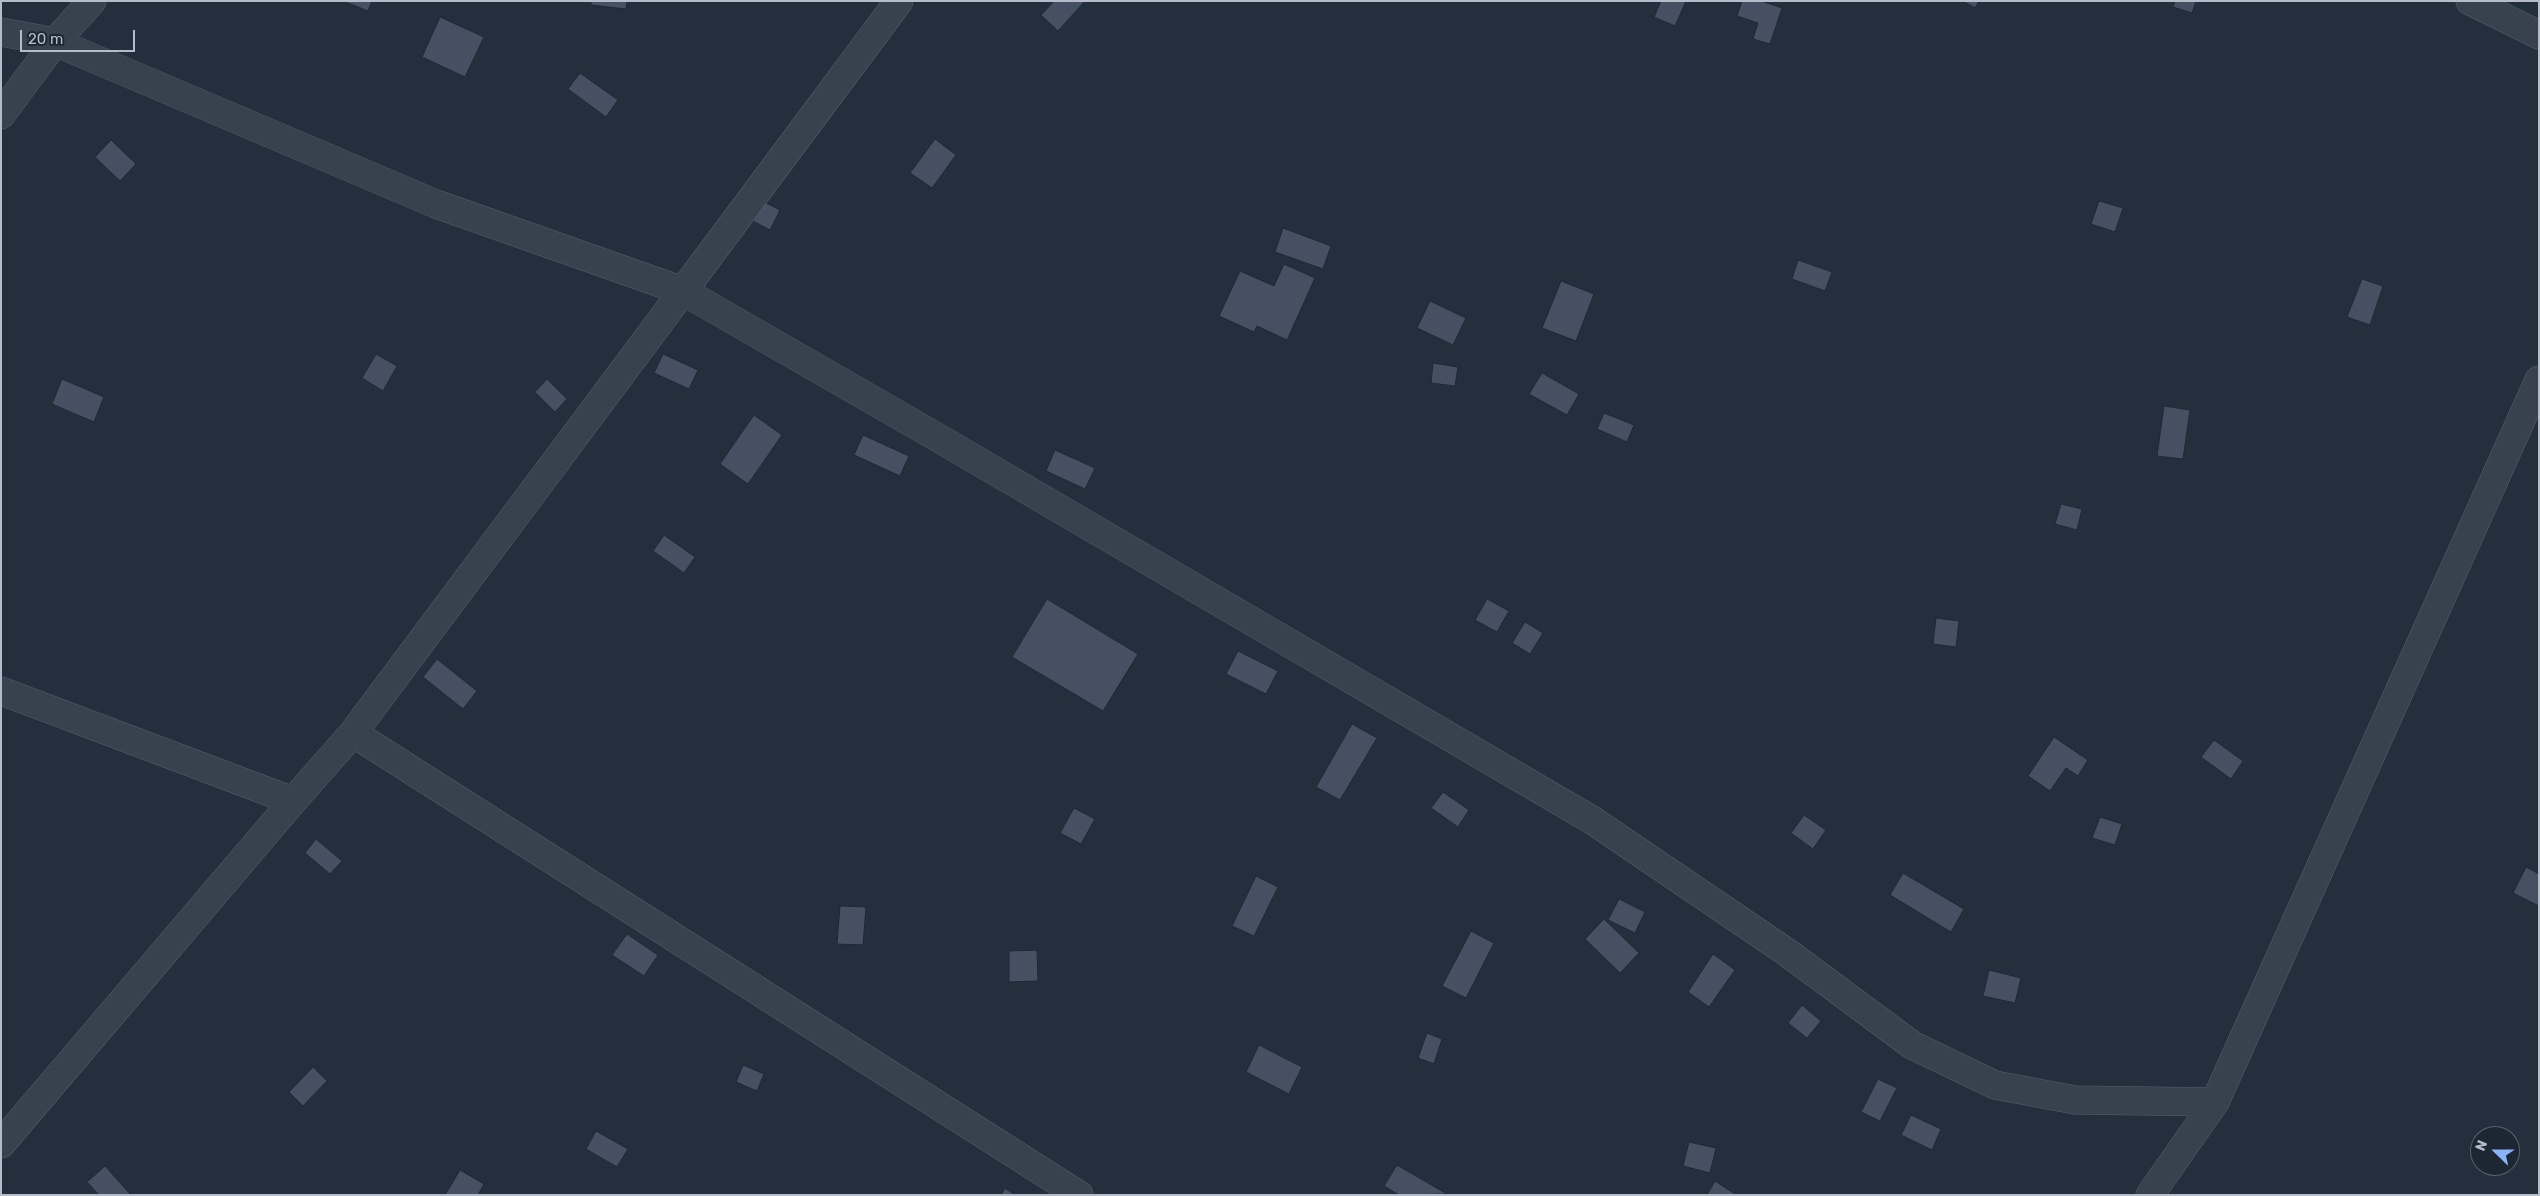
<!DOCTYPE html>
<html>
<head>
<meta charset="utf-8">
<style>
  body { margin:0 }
  #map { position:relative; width:2540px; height:1196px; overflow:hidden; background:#242f3e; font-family:Rubik,sans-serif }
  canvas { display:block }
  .frame { position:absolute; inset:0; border:2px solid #b4bcc9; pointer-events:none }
  .north { position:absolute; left:2470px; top:1126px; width:50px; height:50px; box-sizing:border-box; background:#1d2633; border:1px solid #59626f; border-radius:50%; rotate:292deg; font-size:14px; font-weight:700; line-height:20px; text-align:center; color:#b4bcc9 }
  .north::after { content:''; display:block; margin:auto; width:18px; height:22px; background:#8ab4f8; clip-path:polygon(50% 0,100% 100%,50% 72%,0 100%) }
  .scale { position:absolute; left:20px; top:30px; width:115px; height:22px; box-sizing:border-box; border:2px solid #b4bcc9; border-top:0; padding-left:6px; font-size:15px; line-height:18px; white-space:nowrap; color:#b4bcc9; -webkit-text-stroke:4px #1d2633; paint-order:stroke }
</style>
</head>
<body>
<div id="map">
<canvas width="2540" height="1196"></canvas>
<div class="frame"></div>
<div class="north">N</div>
<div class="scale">20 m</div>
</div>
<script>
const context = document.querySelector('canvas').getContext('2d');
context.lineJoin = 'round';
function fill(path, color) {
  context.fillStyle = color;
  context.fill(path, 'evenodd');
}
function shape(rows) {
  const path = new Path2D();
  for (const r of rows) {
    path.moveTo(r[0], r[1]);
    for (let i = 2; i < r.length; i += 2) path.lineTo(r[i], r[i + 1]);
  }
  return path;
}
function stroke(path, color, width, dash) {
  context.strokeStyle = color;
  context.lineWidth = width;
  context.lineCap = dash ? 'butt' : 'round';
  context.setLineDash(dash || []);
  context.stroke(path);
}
const building = shape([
  [343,1,372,1,368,11,343,1],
  [591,1,627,1,626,9,591,5,591,1],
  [1054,1,1085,1,1058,31,1041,15,1054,1],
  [1661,1,1686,1,1675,26,1654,17,1661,1],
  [1742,1,1761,1,1782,8,1770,44,1753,39,1758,23,1737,16,1742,1],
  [1963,1,1979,1,1975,8,1963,1],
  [2175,1,2196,1,2192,13,2173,7,2175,1],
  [440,17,484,37,465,77,422,57,440,17],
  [580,73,618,100,606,117,568,89,580,73],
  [935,139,956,155,932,188,910,173,935,139],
  [111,140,136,164,120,181,95,157,111,140],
  [2099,201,2123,208,2115,232,2091,224,2099,201],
  [764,202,780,210,770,230,753,221,764,202],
  [1283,228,1331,246,1323,269,1275,252,1283,228],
  [1798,260,1832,272,1825,291,1792,279,1798,260],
  [1284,264,1315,278,1287,340,1257,326,1254,332,1219,316,1240,271,1274,286,1284,264],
  [2362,279,2383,286,2370,325,2347,317,2362,279],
  [1561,281,1594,294,1576,341,1542,328,1561,281],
  [1430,301,1466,318,1453,345,1417,328,1430,301],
  [376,354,397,366,383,391,362,378,376,354],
  [663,354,698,370,689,389,654,373,663,354],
  [1433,363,1458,367,1455,386,1431,383,1433,363],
  [1542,373,1579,394,1567,415,1529,394,1542,373],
  [62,379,104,397,94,422,52,404,62,379],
  [547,379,567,399,555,412,535,392,547,379],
  [2164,406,2190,410,2183,459,2157,456,2164,406],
  [1604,413,1634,425,1627,442,1597,429,1604,413],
  [754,415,782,435,748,484,720,464,754,415],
  [863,435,909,456,900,476,854,455,863,435],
  [1055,450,1095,468,1085,489,1046,471,1055,450],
  [2061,504,2082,509,2077,530,2055,524,2061,504],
  [664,535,695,557,684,573,653,551,664,535],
  [1047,599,1138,654,1103,711,1012,657,1047,599],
  [1487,599,1509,611,1497,632,1475,620,1487,599],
  [1936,618,1959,621,1956,647,1933,644,1936,618],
  [1525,622,1543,633,1530,654,1512,643,1525,622],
  [1238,651,1278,671,1266,694,1226,674,1238,651],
  [437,659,477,691,463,709,423,677,437,659],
  [1352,724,1377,738,1340,800,1316,787,1352,724],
  [2054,737,2088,760,2078,776,2066,768,2050,791,2028,776,2054,737],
  [2214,740,2243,761,2231,779,2201,757,2214,740],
  [1443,792,1469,810,1458,827,1431,808,1443,792],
  [1074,808,1095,819,1081,844,1060,833,1074,808],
  [1804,815,1826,830,1813,849,1791,833,1804,815],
  [2100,817,2122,824,2115,845,2092,838,2100,817],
  [316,839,342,861,330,874,305,853,316,839],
  [2526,867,2539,874,2539,906,2513,893,2526,867],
  [1903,873,1964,909,1951,932,1890,895,1903,873],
  [1256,876,1278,887,1254,936,1232,926,1256,876],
  [1619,899,1645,912,1635,933,1608,920,1619,899],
  [840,906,866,907,863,945,837,944,840,906],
  [1604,919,1639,953,1620,973,1585,939,1604,919],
  [1471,931,1494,943,1466,998,1442,986,1471,931],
  [627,934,658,955,644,976,612,955,627,934],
  [1037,950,1038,981,1009,982,1009,951,1037,950],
  [1713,954,1735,970,1709,1007,1688,992,1713,954],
  [1989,970,2021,978,2015,1003,1983,996,1989,970],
  [1802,1005,1821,1021,1807,1038,1788,1023,1802,1005],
  [1427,1033,1442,1039,1434,1064,1418,1058,1427,1033],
  [1259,1045,1302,1067,1289,1094,1246,1072,1259,1045],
  [743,1065,764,1074,757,1091,736,1082,743,1065],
  [313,1067,327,1081,303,1106,289,1092,313,1067],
  [1878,1079,1897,1088,1880,1121,1861,1112,1878,1079],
  [1911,1115,1941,1129,1932,1150,1901,1135,1911,1115],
  [596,1131,628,1149,617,1167,586,1149,596,1131],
  [1689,1142,1716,1148,1710,1173,1683,1166,1689,1142],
  [1397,1165,1447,1194,1399,1195,1384,1186,1397,1165],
  [105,1166,131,1195,99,1195,87,1182,105,1166],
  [460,1170,484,1184,478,1195,445,1195,460,1170],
  [1715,1181,1735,1194,1735,1195,1707,1195,1715,1181],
  [1005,1188,1015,1195,1001,1195,1005,1188]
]);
fill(building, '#455162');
stroke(building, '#1f2835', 1);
const street = shape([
  [899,1,683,291,935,436,1592,820,1788,953,1912,1045,1995,1085,2075,1100,2215,1102],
  [2470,1,2539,35],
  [1,32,55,42,436,204,683,291,353,733,293,801,1,1144],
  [1,115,55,42,92,1],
  [1,691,293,801],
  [353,733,1079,1195],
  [2150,1195,2215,1102,2539,380]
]);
stroke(street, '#565f6c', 29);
stroke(street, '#38414e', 28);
</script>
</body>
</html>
